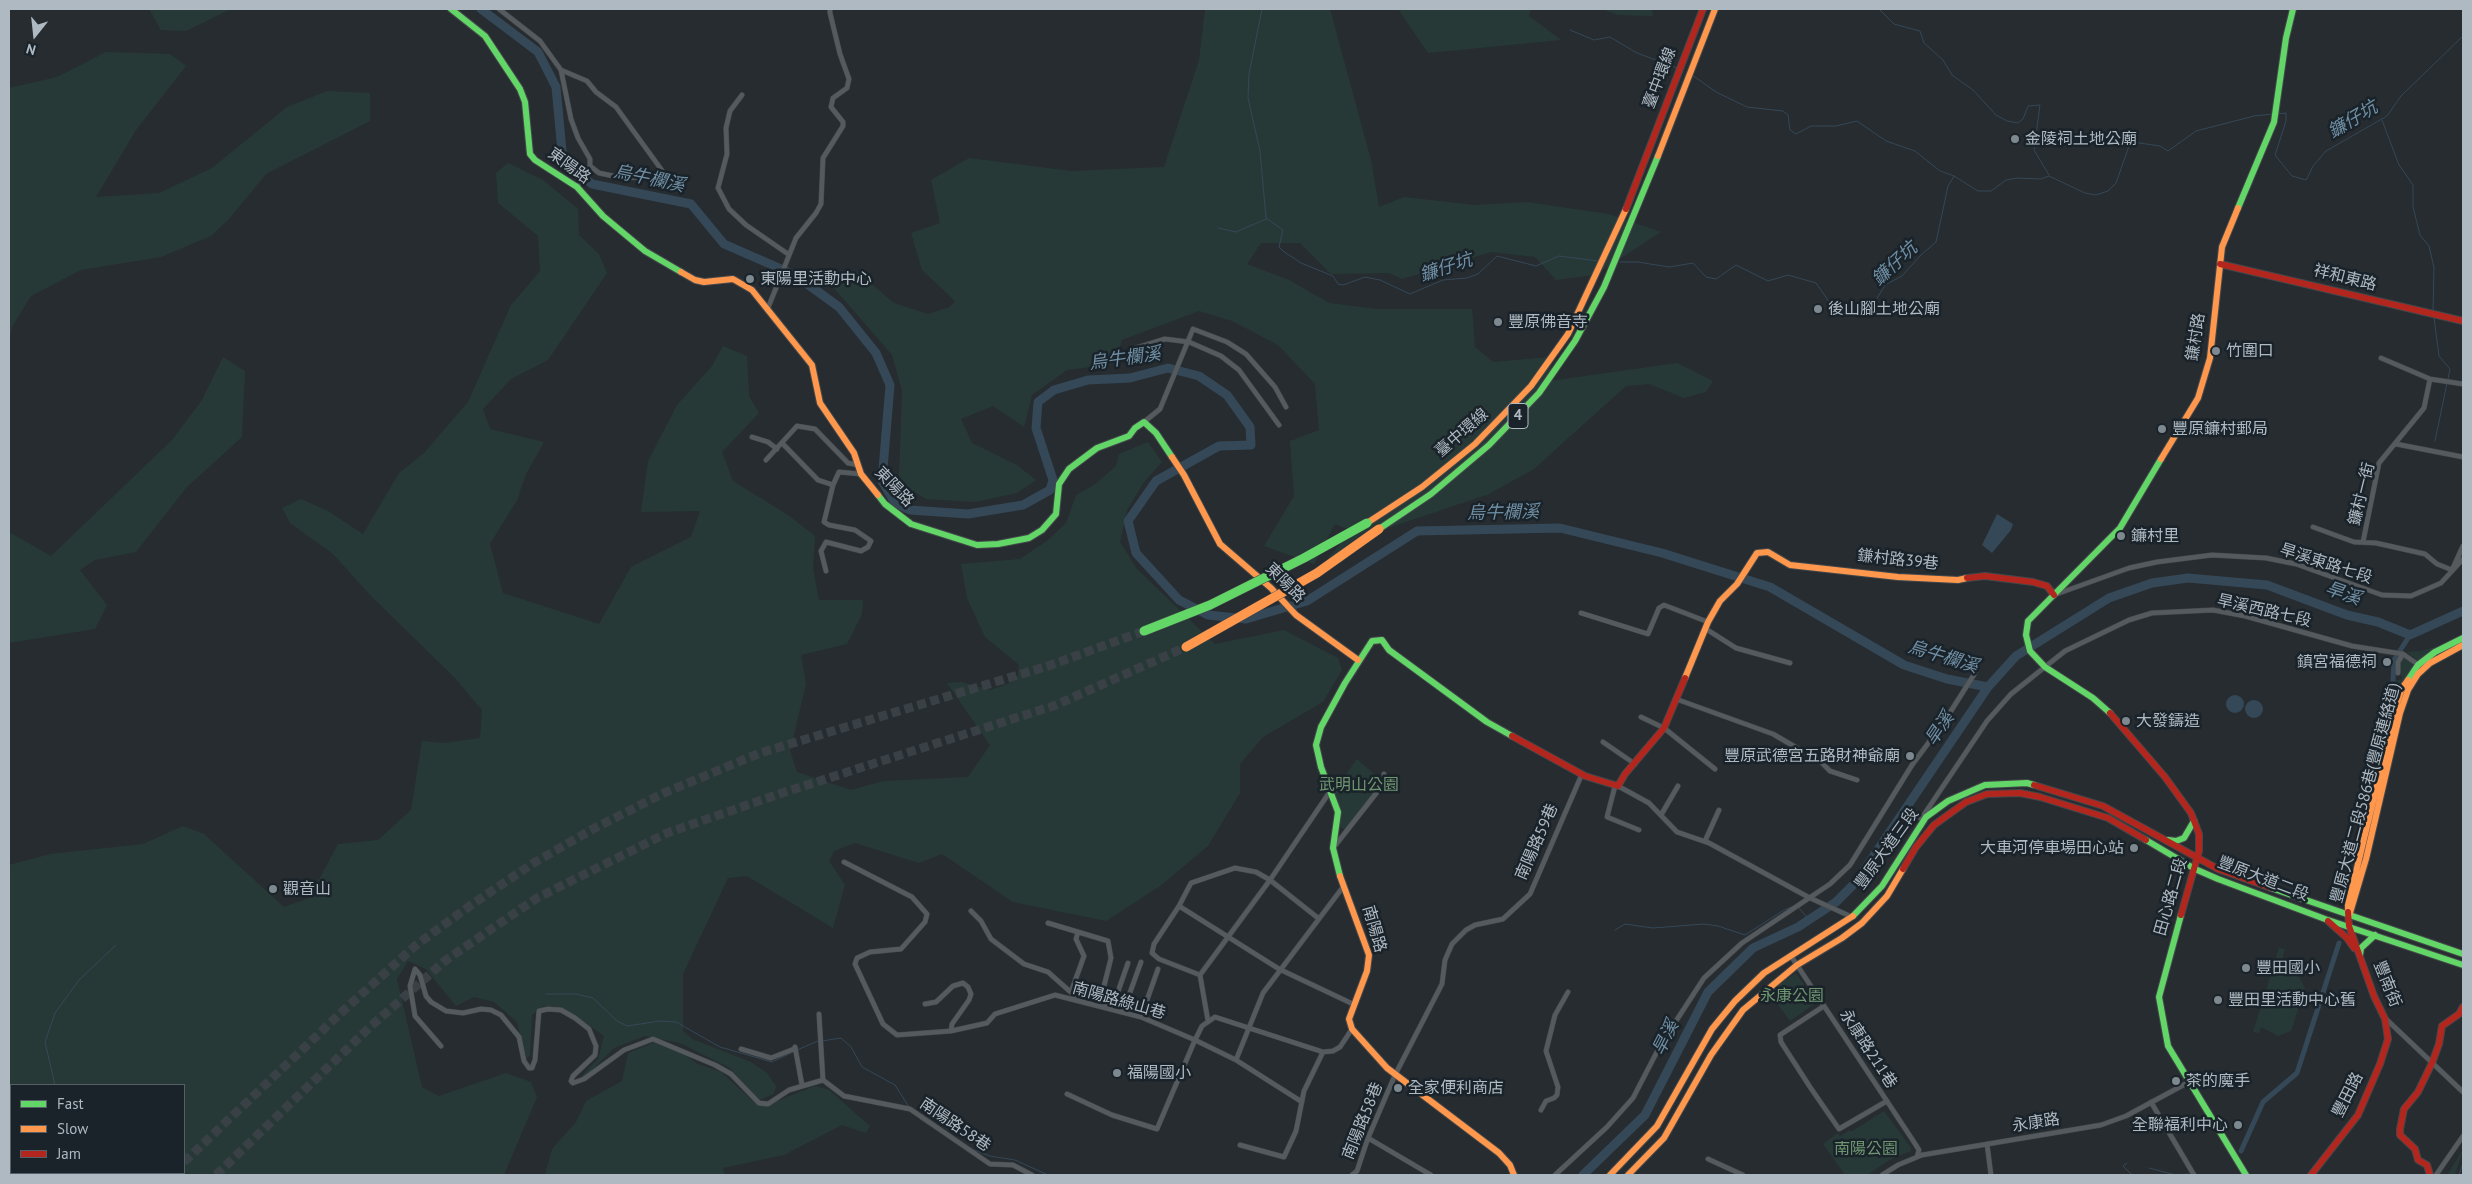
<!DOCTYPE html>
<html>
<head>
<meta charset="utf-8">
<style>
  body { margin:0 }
  #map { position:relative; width:2472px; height:1184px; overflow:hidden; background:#262c30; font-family:"PT Sans",sans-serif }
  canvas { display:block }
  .frame { position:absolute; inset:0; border:10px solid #aeb9c2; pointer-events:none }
  .legend { position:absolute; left:10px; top:1084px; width:175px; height:90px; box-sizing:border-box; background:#1a232a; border:1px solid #555f67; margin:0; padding:6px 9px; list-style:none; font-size:15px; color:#aeb9c2 }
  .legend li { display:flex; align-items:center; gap:10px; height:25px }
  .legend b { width:25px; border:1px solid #555f67 }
  .north { position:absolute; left:10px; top:10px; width:50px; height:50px; -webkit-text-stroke:4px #1a232a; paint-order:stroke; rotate:196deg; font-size:14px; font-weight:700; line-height:20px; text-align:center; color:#aeb9c2 }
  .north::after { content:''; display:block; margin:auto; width:18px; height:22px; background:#aeb9c2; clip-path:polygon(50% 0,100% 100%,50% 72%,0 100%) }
</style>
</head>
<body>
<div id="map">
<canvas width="2472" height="1184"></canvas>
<div class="frame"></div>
<ul class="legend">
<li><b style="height:6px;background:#63d668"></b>Fast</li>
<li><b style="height:6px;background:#ff974d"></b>Slow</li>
<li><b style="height:6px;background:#b3261e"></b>Jam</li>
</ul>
<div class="north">N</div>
</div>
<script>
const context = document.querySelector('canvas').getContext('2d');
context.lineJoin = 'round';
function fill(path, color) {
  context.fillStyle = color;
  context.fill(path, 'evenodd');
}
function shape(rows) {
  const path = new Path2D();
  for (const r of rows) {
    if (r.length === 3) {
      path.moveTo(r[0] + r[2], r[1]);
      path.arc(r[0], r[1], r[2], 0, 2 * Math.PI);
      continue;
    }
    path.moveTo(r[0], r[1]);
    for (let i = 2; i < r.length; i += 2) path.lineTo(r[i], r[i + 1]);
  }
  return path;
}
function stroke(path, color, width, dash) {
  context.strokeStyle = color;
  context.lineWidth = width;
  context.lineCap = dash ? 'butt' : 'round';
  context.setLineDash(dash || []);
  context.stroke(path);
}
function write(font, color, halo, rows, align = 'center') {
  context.font = font + ' "PT Sans","Noto Sans TC",sans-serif';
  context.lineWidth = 5;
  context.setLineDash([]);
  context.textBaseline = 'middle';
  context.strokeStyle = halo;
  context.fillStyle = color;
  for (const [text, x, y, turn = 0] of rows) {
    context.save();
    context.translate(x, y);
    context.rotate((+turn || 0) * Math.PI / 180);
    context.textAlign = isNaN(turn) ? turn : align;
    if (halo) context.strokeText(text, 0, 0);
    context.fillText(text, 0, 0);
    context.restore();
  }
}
fill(shape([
  [149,9,231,9,186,31,161,30],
  [1205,9,1330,9,1371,160,1379,207,1404,197,1475,205,1527,202,1609,214,1661,232,1595,275,1556,280,1535,257,1491,252,1402,279,1389,273,1331,274,1300,243,1261,243,1247,264,1289,280,1329,303,1377,309,1472,309,1475,347,1493,362,1551,357,1550,381,1677,363,1713,381,1706,392,1684,398,1649,384,1626,386,1534,469,1489,494,1382,530,1341,563,1328,558,1352,531,1335,524,1314,564,1264,546,1294,496,1290,441,1319,430,1315,384,1278,345,1232,321,1199,311,1122,340,1114,364,1067,370,1032,395,1024,427,993,406,961,419,972,443,1017,465,1036,480,1017,493,975,502,926,499,904,486,899,476,902,391,892,355,834,288,856,271,894,303,928,314,950,307,955,301,922,270,911,233,940,223,931,180,969,158,1071,171,1164,167,1199,60],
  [1398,9,1531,9,1529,16,1561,40,1428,53],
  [1602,9,1652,9,1653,16,1618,15],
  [106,52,170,54,186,66,136,130,96,197,159,193,212,168,287,107,327,91,370,93,370,121,266,174,229,219,211,236,161,257,81,270,31,296,12,327,9,344,9,88,57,77],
  [508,163,543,180,578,209,579,235,599,254,607,273,548,360,511,379,483,409,490,429,544,442,526,474,517,500,490,544,503,593,599,624,631,567,691,537,700,511,641,512,648,461,677,405,712,366,723,346,747,356,749,396,759,413,722,452,733,481,788,515,815,536,813,568,819,600,863,600,862,614,847,644,801,655,806,684,790,751,797,772,851,790,883,781,968,777,990,745,947,683,961,682,991,690,1017,680,1019,665,985,637,967,598,961,564,1020,559,1048,540,1066,523,1076,495,1094,485,1116,466,1119,454,1148,442,1162,462,1144,482,1127,510,1120,542,1137,569,1215,644,1284,630,1338,658,1342,670,1323,702,1263,737,1240,764,1240,793,1208,846,1160,886,1106,921,1013,902,942,854,919,863,855,843,834,851,829,861,845,885,833,928,747,876,728,878,683,974,683,1031,692,1039,751,1062,767,1073,776,1086,774,1094,759,1100,730,1068,680,1043,645,1036,614,1048,584,1078,580,1078,598,1059,604,1036,578,1017,555,1006,543,1006,532,1015,530,1055,527,1059,517,1022,494,1002,474,997,456,1006,426,969,408,961,397,979,422,1087,439,1096,506,1073,531,1082,537,1097,504,1175,172,1175,171,1173,184,1173,184,1085,11,1085,11,1089,9,1087,9,865,50,854,143,844,183,826,204,834,284,907,309,898,338,844,378,840,411,810,422,741,444,743,480,738,482,710,455,678,370,595,333,554,290,523,282,508,301,499,328,511,363,534,399,473,424,453,468,402,511,305,540,271,538,236,498,203,496,173],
  [223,357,245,371,242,437,186,488,136,552,95,560,80,570,107,605,95,629,9,643,9,532,51,556,172,440,202,400],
  [2436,647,2418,661,2407,652,2420,651],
  [2403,657,2412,664,2412,668,2396,697,2392,682,2402,679,2399,667],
  [1357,759,1383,782,1348,831,1340,827,1341,815,1334,791],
  [2279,948,2285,949,2279,970,2289,969,2297,973,2305,988,2291,1031,2278,1036,2261,1027,2259,1033,2253,1032],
  [1796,973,1816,1003,1790,1021,1770,994,1774,988],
  [655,1042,674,1047,698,1064,721,1072,755,1103,764,1106,815,1086,829,1090,870,1126,866,1133,842,1125,784,1155,723,1168,725,1175,545,1175,552,1149,576,1122,586,1101,622,1081,628,1053],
  [1884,1111,1911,1148,1911,1151,1891,1159,1867,1175,1845,1175,1823,1144,1838,1133,1840,1136,1850,1130,1851,1132],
  [2463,1150,2455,1175,2447,1175]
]), '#273937');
fill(shape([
  [1997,514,2013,524,2011,530,1992,553,1982,545],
  [2235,704,9],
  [2254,709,9]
]), '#354857');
stroke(shape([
  [1262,9,1249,74,1248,98,1260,151,1266,218],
  [1879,9,1894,24,1920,31,1924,43,1943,60,1952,75,1973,90,1996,115,2007,121,2018,123,2023,119,2028,106,2040,105,2034,150,2049,175],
  [1570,30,1594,40,1610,37,1637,53,1677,68],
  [1692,75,1716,92,1747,107,1783,111,1788,115,1790,130,1796,134,1811,126,1836,126,1857,121,1886,141,1915,151,1940,171,1954,176],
  [2277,114,2286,113,2286,121,2275,155,2292,176,2306,180,2313,166,2326,151,2387,116,2401,96,2463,36],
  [2382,120,2399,165,2413,185,2413,207,2420,235,2429,246,2434,268,2433,311],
  [1266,218,1283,230,1279,247,1283,251,1301,263,1333,276,1338,284,1343,285,1365,277,1380,280,1410,294,1443,280,1467,278,1478,274,1497,256,1536,266,1559,256,1598,261],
  [1218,228,1236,232,1266,219],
  [1620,262,1638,262,1669,267,1693,263,1706,277,1716,279,1736,265,1768,281,1788,275,1816,283,1832,306,1840,311,1855,309,1873,305,1885,285,1902,276,1921,255,1936,242,1948,186,1954,176,1978,191,1991,191,2006,180,2017,178,2041,179,2049,176,2085,193,2096,195,2108,191,2116,183,2129,146,2133,142,2160,146,2168,151,2196,131,2254,116,2273,114],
  [2434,318,2439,356,2450,369,2448,379],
  [2435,441,2447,383],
  [1799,908,1809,920],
  [1615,930,1625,924,1653,928,1704,924,1718,926,1745,935,1784,910,1796,905],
  [546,994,576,994,593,998,617,1021,627,1026,660,1021,676,1022,720,1047,772,1062,793,1052],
  [822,1041,841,1038,851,1047,862,1067,895,1085,909,1107],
  [797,1050,818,1041],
  [55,1085,45,1042,55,1013,79,980,116,945],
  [920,1119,958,1144],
  [974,1150,990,1156,1015,1160,1048,1175],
  [2127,1163,2123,1166,2132,1175],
  [2149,1168,2176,1175,2188,1174],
  [2459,1175,2463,1163]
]), '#354857', 1);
stroke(shape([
  [2393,681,2394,660,2410,635],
  [2241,1151,2263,1102,2297,1073,2339,943]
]), '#354857', 5);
stroke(shape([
  [481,9,538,52,556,87,563,162,592,184,691,204,724,244,795,275,839,307,876,353,890,385,882,481,895,503,910,510,968,514,1023,505,1050,490,1053,480,1036,428,1038,402,1054,390,1088,380,1130,378,1168,368,1199,376,1227,395,1250,427,1251,445,1219,446,1156,481,1128,521,1136,553,1179,600,1208,615,1246,619,1307,601,1417,531,1560,528,1662,553,1770,587,1904,665,1947,679,1988,687],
  [9,1140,11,1119],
  [9,1150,11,1153],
  [142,1173,143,1175],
  [1583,1175,1645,1115,1708,992,1753,948,1798,927,1836,902,1856,882,1988,687,2016,656,2109,598,2152,583,2188,578,2267,585,2347,615,2378,622,2410,635,2463,611]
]), '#354857', 9);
stroke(shape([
  [184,1162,345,1009,415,946,471,905,532,864,593,829,664,793,760,753,1048,666,1144,631],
  [216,1175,370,1027,446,960,537,898,667,833,782,793,1056,705,1186,647]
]), '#3a4146', 9, [9, 4.5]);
const street = shape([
  [499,9,540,41,561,70,571,119,578,138,590,159,590,166,599,173,623,178,666,176,616,107,596,92,587,81,561,70],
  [742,95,730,111,726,128,727,154,718,188,729,209,746,225,788,254],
  [577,187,590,166],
  [768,308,796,238,816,213,821,204,823,158,843,126,843,122,831,107,833,98,847,88,849,79,840,54,830,13,830,9],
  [1136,348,1165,339,1189,342,1221,356,1239,370,1279,425],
  [2381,358,2430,379,2463,384],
  [1144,422,1160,409,1193,329,1227,342,1246,354,1275,387,1286,407],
  [752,437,768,442,777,449],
  [783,444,818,480,833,485],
  [2396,444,2463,457],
  [766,460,797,426,815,429,848,463,858,465],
  [2313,527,2354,542,2376,543,2425,554,2437,564,2452,570,2463,546],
  [2363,542,2379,463,2424,408,2430,379],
  [826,571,821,551,826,542,861,551,868,547,871,541,855,530,829,525,824,522,833,485,839,472,861,474],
  [2054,595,2129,568,2157,562,2212,555,2266,558,2296,564,2382,595,2411,596,2441,583,2463,559],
  [1581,613,1648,634,1659,608,1664,605,1708,622],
  [1706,629,1736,648,1790,663],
  [2398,673,2398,662,2403,654],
  [1676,699,1773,734,1821,762,1830,771,1857,780],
  [1641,717,1664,728,1715,769],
  [1603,742,1635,764],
  [1615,786,1607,817,1639,830],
  [1618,786,1649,803,1677,832,1709,843,1810,898,1852,917],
  [1661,815,1678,786],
  [1921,819,1987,721,2011,694,2065,651,2129,620,2152,613,2213,610,2245,616,2352,646,2403,654,2420,666],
  [1705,841,1719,810],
  [1334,847,1385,782,1384,774],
  [844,862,912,897,927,914,925,922,901,949,870,952,857,958,855,964,883,1024,897,1035,951,1031,987,1023,995,1014,1055,995,1141,1017,1195,1040,1202,1026,1215,1017,1323,1052,1333,1051,1340,1047,1352,1029],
  [1179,906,1191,883,1235,868,1256,872,1270,880,1318,918],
  [971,911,981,921,991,939,1024,964,1048,972,1074,995,1074,1000],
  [1048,923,1108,941,1111,958,1103,990,1105,1008,1114,1003,1128,963],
  [1791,956,1912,1139,1919,1150,1917,1157],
  [1200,975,1159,959,1152,953,1154,944,1179,906,1279,969,1355,1005],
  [1071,992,1084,956,1076,939,1078,932],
  [925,1004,936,1002,953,986,963,983,968,987,971,994,969,1000,952,1024,951,1031],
  [1824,1006,1780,1035,1781,1042,1810,1087,1839,1129,1887,1101],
  [1123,1012,1141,962],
  [819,1014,823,1080],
  [1141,1017,1158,969],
  [2386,1019,2463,1092],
  [1208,1021,1200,975,1270,880,1331,790],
  [441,1046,415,1016,410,986,415,969,420,975,426,996,431,1002,446,1011,463,1013,481,1009,491,1010,501,1015,519,1037,524,1061,529,1068,532,1068,535,1060,539,1011,548,1009,561,1010,575,1018,589,1029,596,1046,595,1055,573,1076,571,1081,573,1083,584,1079,624,1050,653,1039,715,1065,731,1074,759,1103,768,1104,789,1090,823,1080,844,1096,910,1109,990,1164,1013,1165,1032,1175],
  [795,1047,802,1085],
  [741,1049,771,1058,794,1049],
  [1236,1060,1302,1102],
  [1067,1094,1112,1115,1157,1129,1195,1040,1236,1060,1263,993,1343,887],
  [2151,1102,2194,1175],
  [1541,1110,1546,1101,1554,1098,1557,1095,1558,1087,1546,1051,1555,1015,1568,992],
  [1368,1138,1431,1175],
  [1987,1144,1991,1175],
  [1240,1145,1284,1157,1296,1131,1304,1091,1323,1052],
  [1708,1159,1743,1175],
  [1352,1175,1357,1171,1368,1138,1395,1075,1442,984,1445,960,1452,944,1466,930,1475,925,1503,919,1530,894,1582,774],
  [1555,1175,1607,1127,1633,1098,1661,1044,1704,978,1742,943,1830,884,1850,865,1912,765,1944,722,1975,673],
  [1882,1175,1898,1165,1922,1155,2101,1125,2126,1116,2189,1082],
  [2436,1175,2463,1136]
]);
const fast = shape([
  [451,9,485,36,520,89,525,102,530,154,535,160,577,187,603,216,645,251,681,272],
  [2238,208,2274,122,2286,38,2293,9],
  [878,495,885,504,911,524,977,545,998,544,1029,538,1042,530,1056,514,1059,484,1069,469,1097,448,1129,436,1135,428,1144,422,1156,433,1172,457],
  [1379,529,1431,494,1489,445,1539,393,1575,341,1604,287,1658,156],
  [2408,680,2418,665,2435,652,2463,638],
  [2110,713,2093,698,2045,667,2030,651,2026,635,2028,621,2120,528,2161,459],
  [2146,840,2195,869,2218,879,2325,919,2463,965],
  [2168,840,2176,841,2184,838,2194,821],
  [1340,876,1333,848,1338,812,1321,767,1316,745,1321,727,1345,683,1372,641,1382,640,1389,650,1487,722,1512,736],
  [2271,888,2463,954],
  [2181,915,2159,997,2168,1046,2246,1175],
  [1853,916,1882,886,1926,817,1948,801,1985,785,2027,783,2034,785],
  [2360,955,2361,948,2375,935],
  [17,1173,27,1175],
  [101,1173,110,1175]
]);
const slow = shape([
  [1658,156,1715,9],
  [681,272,695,280,704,282,733,279,752,290,812,365,820,403,854,453,861,474,878,495],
  [1172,457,1184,475,1220,544,1271,588,1296,615,1358,660],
  [2161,459,2198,398,2210,358,2222,247,2238,208],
  [1367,523,1422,487,1475,444,1531,386,1568,334,1626,209],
  [1685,678,1708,622,1720,601,1737,584,1757,553,1768,552,1790,565,1898,577,1958,580,1967,578],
  [1340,876,1369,955,1367,971,1349,1019,1352,1029,1387,1068,1499,1153,1510,1165,1514,1175],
  [2348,912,2348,905,2397,703,2402,688,2408,680],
  [2350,913,2366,859,2400,713,2408,690,2418,674,2430,663,2463,645],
  [9,1168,11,1170],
  [1610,1175,1657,1126,1712,1029,1735,1001,1764,973,1853,916],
  [1628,1175,1664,1138,1711,1055,1743,1010,1797,965,1842,938,1862,923,1887,896,1903,869]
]);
const jam = shape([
  [1626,209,1703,9],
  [2220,264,2463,321],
  [1967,578,1985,576,2033,582,2047,586,2054,595],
  [2110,713,2165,777,2191,813,2199,834,2199,851,2181,915],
  [1512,736,1585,776,1618,786,1625,774,1664,728,1685,678],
  [2034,785,2103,806,2218,869,2271,888],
  [1903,869,1916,847,1934,825,1966,802,1987,794,2020,793,2040,797,2108,818,2146,840],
  [2328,921,2347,938,2354,948],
  [33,1175,41,1173],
  [170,1175,173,1173],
  [2311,1175,2358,1115,2380,1064,2388,1039,2385,1019,2374,996,2349,926,2348,912],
  [2430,1175,2427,1165,2418,1160,2415,1149,2400,1135,2400,1129,2404,1109,2418,1092,2432,1063,2439,1044,2442,1026,2459,1014,2463,1007]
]);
stroke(street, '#44484b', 5.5);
stroke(fast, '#44484b', 8);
stroke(slow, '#44484b', 8);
stroke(jam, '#44484b', 8);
stroke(street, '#555a5e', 4.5);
stroke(fast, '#63d668', 6);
stroke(slow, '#ff974d', 6);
stroke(jam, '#b3261e', 6);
const fastBridge = shape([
  [1144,631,1210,605,1304,558,1367,523]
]);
const slowBridge = shape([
  [1186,647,1317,573,1379,529]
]);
stroke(fastBridge, '#42484c', 10, []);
stroke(slowBridge, '#42484c', 10, []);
stroke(fastBridge, '#63d668', 9);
stroke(slowBridge, '#ff974d', 9);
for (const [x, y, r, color] of [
  [2015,139,5,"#7e888f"],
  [750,279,5,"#7e888f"],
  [1818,309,5,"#7e888f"],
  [1498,322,5,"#7e888f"],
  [2216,351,5,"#7e888f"],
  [2162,429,5,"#7e888f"],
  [2121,536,5,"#7e888f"],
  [2387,662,5,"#7e888f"],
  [2126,721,5,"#7e888f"],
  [1910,756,5,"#7e888f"],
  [2134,848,5,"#7e888f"],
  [273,889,5,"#7e888f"],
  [2246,968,5,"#7e888f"],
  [2218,1000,5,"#7e888f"],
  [1117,1073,5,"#7e888f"],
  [2176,1081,5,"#7e888f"],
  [1398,1088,5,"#7e888f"],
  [2238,1125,5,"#7e888f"]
]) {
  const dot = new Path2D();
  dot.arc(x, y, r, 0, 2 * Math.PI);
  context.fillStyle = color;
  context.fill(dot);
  stroke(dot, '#1a232a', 2);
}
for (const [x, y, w] of [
  [1518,416,20]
]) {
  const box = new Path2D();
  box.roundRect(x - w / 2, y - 12.5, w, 25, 4);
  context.fillStyle = '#1a232a';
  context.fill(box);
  stroke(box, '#aeb9c2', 1);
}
write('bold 15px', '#aeb9c2', null, [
  ["4",1518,416]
]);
write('16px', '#aeb9c2', '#1a232a', [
  ["臺中環線",1660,78,-69],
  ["東陽路",569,166,36],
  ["祥和東路",2345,278,14],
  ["鎌村路",2196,337,-81],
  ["臺中環線",1462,433,-41],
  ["東陽路",894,487,46],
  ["鐮村一街",2362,494,-76],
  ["鎌村路39巷",1898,560,6],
  ["旱溪東路七段",2326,564,18],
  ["東陽路",1285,583,45],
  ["旱溪西路七段",2264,611,13],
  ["豐原大道二段586巷(豐原連絡道)",2366,793,-75],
  ["南陽路59巷",1537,842,-66],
  ["豐原大道三段",1887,849,-54],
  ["豐原大道二段",2263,879,21],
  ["田心路二段",2171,897,-74],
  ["南陽路",1374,929,74],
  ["豐南街",2387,984,68],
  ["南陽路綠山巷",1119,1001,16],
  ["永康路211巷",1868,1049,57],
  ["豐田路",2348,1095,-63],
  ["南陽路58巷",1363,1121,-68],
  ["永康路",2036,1123,-9],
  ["南陽路58巷",955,1125,34]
]);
write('16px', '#aeb9c2', '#1a232a', [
  ["金陵祠土地公廟",2025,139],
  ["東陽里活動中心",760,279],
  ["後山腳土地公廟",1828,309],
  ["豐原佛音寺",1508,322],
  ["竹圍口",2226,351],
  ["豐原鐮村郵局",2172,429],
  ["鐮村里",2131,536],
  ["鎮宮福德祠",2377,662,"right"],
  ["大發鑄造",2136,721],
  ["豐原武德宮五路財神爺廟",1900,756,"right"],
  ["大車河停車場田心站",2124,848,"right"],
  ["觀音山",283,889],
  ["豐田國小",2256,968],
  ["豐田里活動中心舊",2228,1000],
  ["福陽國小",1127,1073],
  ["茶的魔手",2186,1081],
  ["全家便利商店",1408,1088],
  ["全聯福利中心",2228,1125,"right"]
], 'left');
write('16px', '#709671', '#1a232a', [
  ["武明山公園",1359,785],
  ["永康公園",1792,996],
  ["南陽公園",1866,1149]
]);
write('italic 18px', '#708fa4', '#1a232a', [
  ["鐮仔坑",2353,120,-31],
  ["烏牛欄溪",649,179,12],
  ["鐮仔坑",1895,264,-43],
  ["鐮仔坑",1446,268,-18],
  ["烏牛欄溪",1125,359,-8],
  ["烏牛欄溪",1503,513,-1],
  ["旱溪",2343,594,19],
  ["烏牛欄溪",1943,657,17],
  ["旱溪",1940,729,-56],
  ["旱溪",1666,1038,-63]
]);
</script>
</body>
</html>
